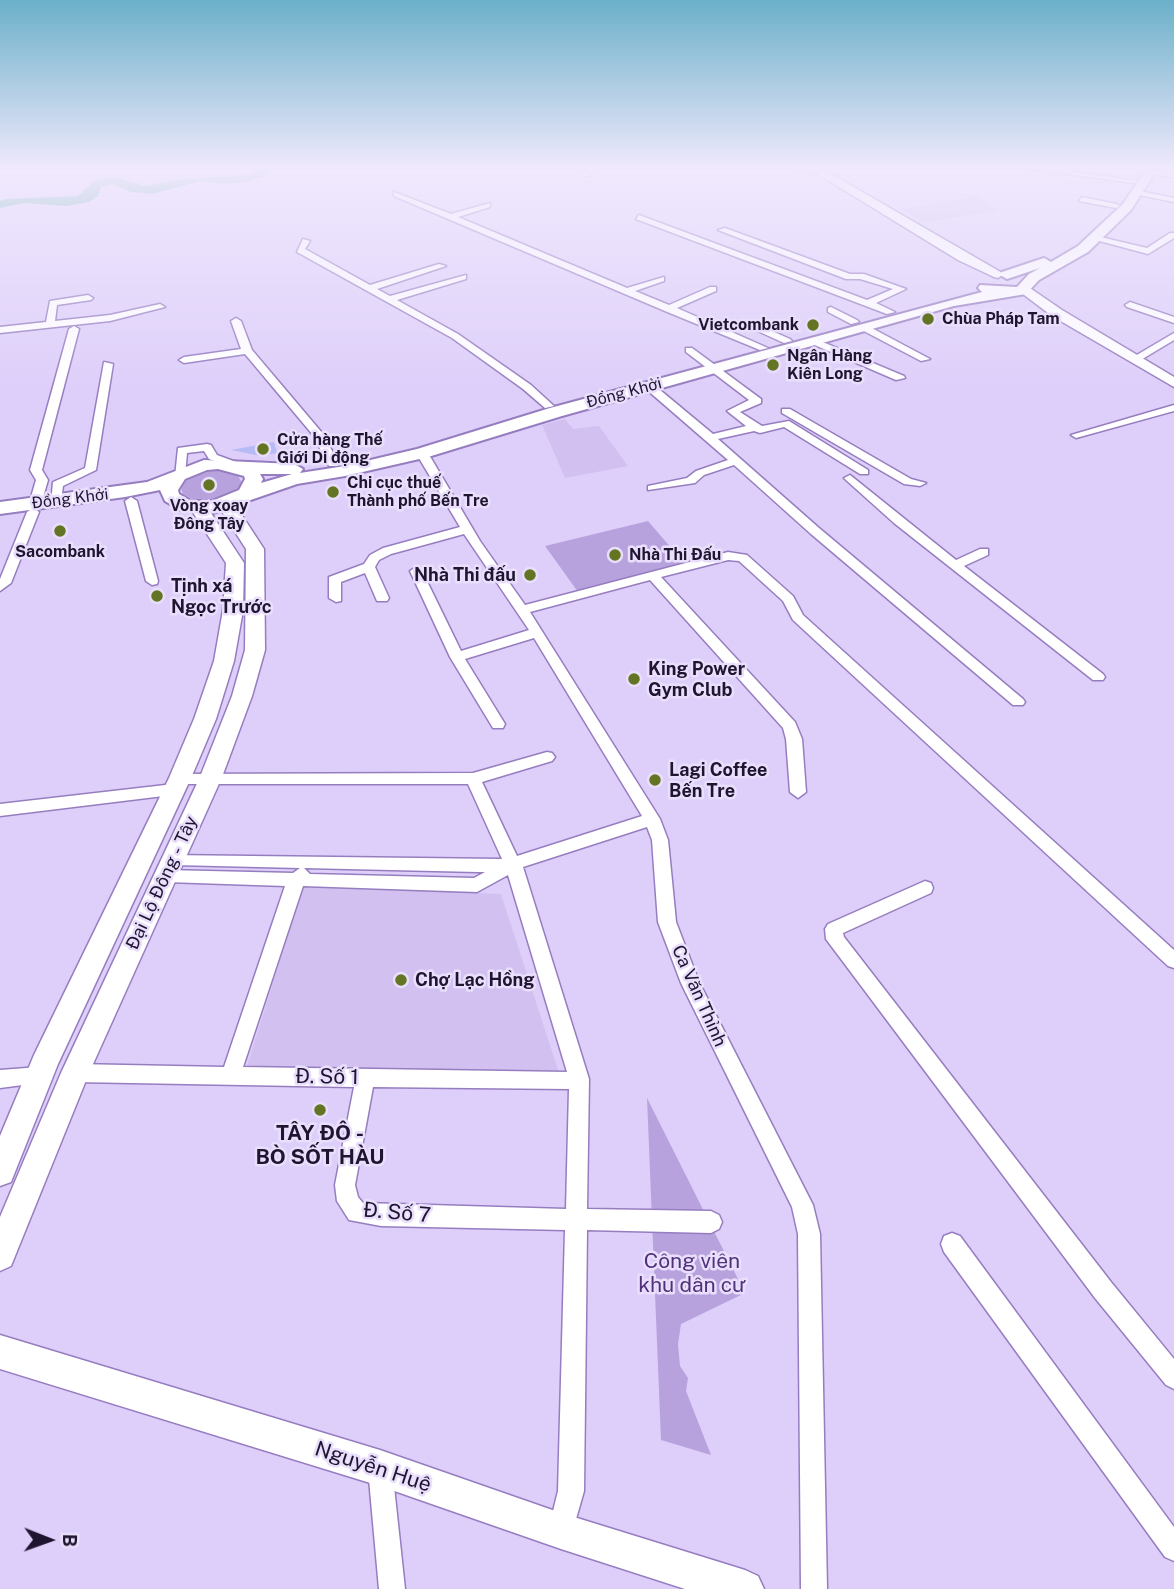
<!DOCTYPE html>
<html>
<head>
<meta charset="utf-8">
<style>
  body { margin:0 }
  #map { position:relative; width:1174px; height:1589px; overflow:hidden; background:#decffa; font-family:"Public Sans",sans-serif }
  canvas { display:block }
  .north { position:absolute; left:14px; top:1505px; width:70px; height:70px; -webkit-text-stroke:5px #e9dffc; paint-order:stroke; rotate:91deg; font-size:19px; font-weight:700; line-height:28px; text-align:center; color:#201530 }
  .north::after { content:''; display:block; margin:auto; width:24px; height:32px; background:#201530; clip-path:polygon(50% 0,100% 100%,50% 72%,0 100%) }
</style>
</head>
<body>
<div id="map">
<canvas width="1174" height="1589"></canvas>
<div class="north">B</div>
</div>
<script>
const context = document.querySelector('canvas').getContext('2d');
context.lineJoin = 'round';
function fill(path, color) {
  context.fillStyle = color;
  context.fill(path, 'evenodd');
}
function shape(rows) {
  const path = new Path2D();
  for (const r of rows) {
    path.moveTo(r[0], r[1]);
    for (let i = 2; i < r.length; i += 2) path.lineTo(r[i], r[i + 1]);
  }
  return path;
}
function stroke(path, color, width, dash) {
  context.strokeStyle = color;
  context.lineWidth = width;
  context.lineCap = dash ? 'butt' : 'round';
  context.setLineDash(dash || []);
  context.stroke(path);
}
function write(font, color, halo, rows, align = 'center') {
  context.font = font + ' "Public Sans",sans-serif';
  context.lineWidth = 5;
  context.setLineDash([]);
  context.textBaseline = 'middle';
  context.strokeStyle = halo;
  context.fillStyle = color;
  for (const [text, x, y, turn = 0] of rows) {
    context.save();
    context.translate(x, y);
    context.rotate((+turn || 0) * Math.PI / 180);
    context.textAlign = isNaN(turn) ? turn : align;
    if (halo) context.strokeText(text, 0, 0);
    context.fillText(text, 0, 0);
    context.restore();
  }
}
fill(shape([
  [975,197,1000,210,924,223,900,209],
  [565,419,573,429,599,426,628,466,565,478,542,425],
  [303,886,501,894,559,1073,247,1066]
]), '#d1c0f0');
fill(shape([
  [213,470,237,474,242,483,240,488,216,500,206,502,196,501,183,494,181,489,187,479],
  [648,521,686,565,578,592,545,546],
  [647,1098,745,1293,681,1324,678,1344,680,1366,688,1378,686,1391,711,1455,661,1440]
]), '#b8a2dd');
fill(shape([
  [255,168,273,170,263,177,244,182,224,184,201,181,152,194,131,192,112,184,101,187,98,196,89,202,67,206,24,203,0,208,0,201,7,199,78,196,95,180,114,177,146,186,183,179,250,175]
]), '#4faa9a');
fill(shape([
  [274,442,277,453,261,456,231,450]
]), '#b7bbf5');
const street = shape([
  [589,168,598,168,588,176,582,176,582,172,589,168],
  [792,168,815,168,821,171,817,173,792,168],
  [1025,168,1050,168,1137,181,1133,183,1025,168],
  [1151,170,1174,173,1174,177,1148,174,1151,170],
  [1134,190,1174,198,1174,202,1134,194,1134,190],
  [394,192,451,214,490,203,490,207,458,217,627,288,664,277,664,281,635,291,669,305,710,287,716,287,716,291,677,308,768,348,760,350,665,311,394,196,394,192],
  [1082,197,1116,204,1120,206,1116,208,1079,201,1082,197],
  [639,215,867,300,893,289,860,279,846,279,718,230,725,228,850,274,864,274,906,289,876,303,895,312,887,314,636,219,639,215],
  [1170,233,1174,233,1174,238,1148,254,1092,239,1096,236,1147,248,1170,233],
  [303,239,310,241,305,249,370,285,439,264,446,266,377,289,390,296,466,275,466,279,397,300,458,334,531,385,554,406,545,408,523,389,452,338,297,252,303,239],
  [88,295,93,298,91,300,57,305,55,321,110,315,160,304,165,307,110,321,0,333,0,327,46,322,50,301,88,295],
  [1130,302,1174,317,1174,323,1127,307,1125,305,1130,302],
  [831,307,857,320,859,322,851,324,828,312,828,308,831,307],
  [236,318,241,321,252,350,323,434,339,464,337,466,329,466,313,435,245,354,184,363,179,360,184,357,241,349,231,321,236,318],
  [754,323,790,339,792,341,784,343,751,328,751,324,754,323],
  [860,325,866,325,930,359,921,361,860,329,860,325],
  [74,326,79,329,42,470,48,480,41,504,35,508,29,504,36,480,30,470,69,329,74,326],
  [1174,333,1174,340,1139,361,1130,359,1174,333],
  [813,338,904,376,905,378,896,380,810,343,808,341,813,338],
  [686,348,692,348,761,399,761,403,740,412,762,426,789,421,868,470,868,474,860,474,784,427,760,433,754,431,718,439,819,528,1023,699,1025,702,1023,705,1013,705,811,534,734,465,704,475,695,483,648,490,648,486,687,478,696,471,728,460,646,389,646,385,654,385,713,434,746,426,727,411,749,400,686,352,686,348],
  [104,362,113,364,96,470,63,486,61,501,55,505,51,504,53,482,85,468,104,362],
  [1174,405,1174,411,1076,438,1071,435,1174,405],
  [782,409,790,409,911,479,926,483,920,486,904,484,782,413,782,409],
  [207,444,211,445,217,455,236,462,236,466,228,466,209,459,204,451,187,453,185,475,175,477,178,448,207,444],
  [422,450,428,453,480,541,525,605,728,552,747,555,793,596,803,615,1174,950,1174,968,1168,966,793,620,783,601,739,561,728,560,661,577,795,722,802,739,806,792,798,798,790,792,786,739,783,728,650,580,530,612,660,819,668,840,676,922,699,982,813,1205,820,1234,827,1589,801,1589,798,1234,792,1207,681,983,658,922,652,840,647,827,523,867,589,1079,587,1209,711,1211,719,1215,722,1222,719,1229,711,1233,587,1230,584,1491,570,1540,561,1544,552,1540,548,1531,558,1491,565,1230,381,1226,349,1220,337,1201,335,1185,354,1087,75,1082,68,1079,65,1073,68,1067,75,1064,224,1067,285,886,166,882,160,881,158,876,160,871,166,870,293,873,300,868,174,865,168,863,166,859,168,855,502,859,468,784,180,784,172,778,175,774,473,773,547,752,552,753,555,757,552,761,482,782,517,856,642,816,534,638,465,659,505,724,503,728,493,728,450,657,410,571,416,567,422,571,461,651,529,630,464,534,391,554,379,560,375,567,389,598,387,601,377,601,365,573,341,582,341,601,336,602,329,598,329,577,364,564,370,555,383,548,460,527,416,453,422,450],
  [304,868,478,872,485,872,474,878,310,874,304,868],
  [508,875,567,1072,243,1067,303,886,477,892,508,875],
  [373,1087,569,1089,566,1209,363,1203,358,1197,355,1185,373,1087],
  [850,475,956,560,980,549,988,549,988,555,964,566,1103,674,1105,677,1103,680,1093,680,894,523,846,480,844,478,850,475],
  [131,497,137,501,158,581,157,584,152,585,146,581,125,501,131,497],
  [33,508,39,512,11,583,0,591,0,579,27,512,33,508],
  [174,784,180,786,182,790,180,794,0,816,0,804,174,784],
  [925,881,931,883,933,888,931,893,843,933,844,937,1111,1282,1174,1359,1174,1389,1166,1385,1095,1298,826,939,825,929,828,924,925,881],
  [39,1067,46,1070,49,1076,46,1082,0,1088,0,1070,39,1067],
  [952,1233,960,1236,1174,1527,1174,1561,1165,1557,944,1252,941,1244,944,1236,952,1233],
  [380,1456,389,1459,392,1468,405,1589,379,1589,368,1468,371,1459,380,1456]
]);
const secondary = shape([
  [808,168,821,168,1004,274,998,278,994,277,958,260,808,168],
  [1024,284,1062,310,1174,377,1174,387,1052,316,1019,291,1018,288,1024,284],
  [226,499,232,500,264,549,265,650,252,696,222,777,89,1073,11,1266,0,1271,0,1217,61,1073,200,777,232,696,245,650,246,549,217,504,226,499],
  [199,503,205,504,244,563,243,610,234,661,216,719,191,778,58,1064,11,1182,0,1186,0,1136,34,1055,169,778,194,719,214,661,223,610,226,563,190,508,199,503],
  [0,1335,380,1450,561,1513,745,1570,758,1576,764,1589,685,1589,561,1549,380,1486,0,1369,0,1335]
]);
const primary = shape([
  [1147,168,1158,168,1131,210,1088,252,1039,280,1026,294,954,306,562,416,428,457,345,476,297,484,213,513,180,510,165,501,160,490,125,497,0,514,0,502,147,482,204,460,294,464,303,469,300,473,345,466,417,449,550,408,982,292,978,288,980,285,1017,287,1029,274,1040,268,1007,279,1000,275,1002,272,1044,258,1051,262,1078,246,1123,204,1147,168],
  [218,469,244,476,245,479,239,490,212,501,191,501,179,494,178,490,185,479,207,470,218,469],
  [260,474,292,474,261,483,263,479,260,474]
]);
stroke(street, '#967dc0', 3);
stroke(secondary, '#967dc0', 3);
stroke(primary, '#967dc0', 4);
fill(street, '#fff');
fill(secondary, '#fff');
fill(primary, '#fff');
const sky = context.createLinearGradient(0, 0, 0, 391);
sky.addColorStop(0, '#6bb0c9');
sky.addColorStop(0.43, '#f0e9fd');
sky.addColorStop(1, '#f0e9fd00');
context.fillStyle = sky;
context.fillRect(0, 0, 1174, 391);
for (const [x, y, r, color] of [
  [928,319,7,"#637523"],
  [813,325,7,"#637523"],
  [773,365,7,"#637523"],
  [263,449,7,"#637523"],
  [209,485,7,"#637523"],
  [333,492,7,"#637523"],
  [60,531,7,"#637523"],
  [615,555,7,"#637523"],
  [530,575,7,"#637523"],
  [157,596,7,"#637523"],
  [634,679,7,"#637523"],
  [655,780,7,"#637523"],
  [401,980,7,"#637523"],
  [320,1110,7,"#637523"]
]) {
  const dot = new Path2D();
  dot.arc(x, y, r, 0, 2 * Math.PI);
  context.fillStyle = color;
  context.fill(dot);
  stroke(dot, '#e9dffc', 2.5);
}
write('bold 16px', '#201530', '#e9dffc', [
  ["Chùa Pháp Tam",942,319],
  ["Vietcombank",799,325,"right"],
  ["Ngân Hàng",787,356],
  ["Kiên Long",787,374],
  ["Cửa hàng Thế",277,440],
  ["Giới Di động",277,458],
  ["Chi cục thuế",347,483],
  ["Thành phố Bến Tre",347,501],
  ["Vòng xoay",209,506,"center"],
  ["Đông Tây",209,524,"center"],
  ["Sacombank",60,552,"center"],
  ["Nhà Thi Đấu",629,555]
], 'left');
write('16px', '#201530', '#e9dffc', [
  ["Đồng Khởi",624,393,-15],
  ["Đồng Khởi",70,499,-7]
]);
write('bold 18px', '#201530', '#e9dffc', [
  ["Nhà Thi đấu",516,575,"right"],
  ["Tịnh xá",171,586],
  ["Ngọc Trước",171,607],
  ["King Power",648,669],
  ["Gym Club",648,690],
  ["Lagi Coffee",669,770],
  ["Bến Tre",669,791],
  ["Chợ Lạc Hồng",415,980]
], 'left');
write('18px', '#201530', '#e9dffc', [
  ["Đại Lộ Đông - Tây",162,883,-65],
  ["Ca Văn Thỉnh",699,996,66]
]);
write('21px', '#201530', '#e9dffc', [
  ["Đ. Số 1",327,1077,1],
  ["Đ. Số 7",397,1213,5],
  ["Nguyễn Huệ",373,1467,18]
]);
write('bold 21px', '#201530', '#e9dffc', [
  ["TÂY ĐÔ -",320,1134],
  ["BÒ SỐT HÀU",320,1158]
]);
write('21px', '#51327a', '#e9dffc', [
  ["Công viên",692,1262],
  ["khu dân cư",692,1286]
]);
</script>
</body>
</html>
